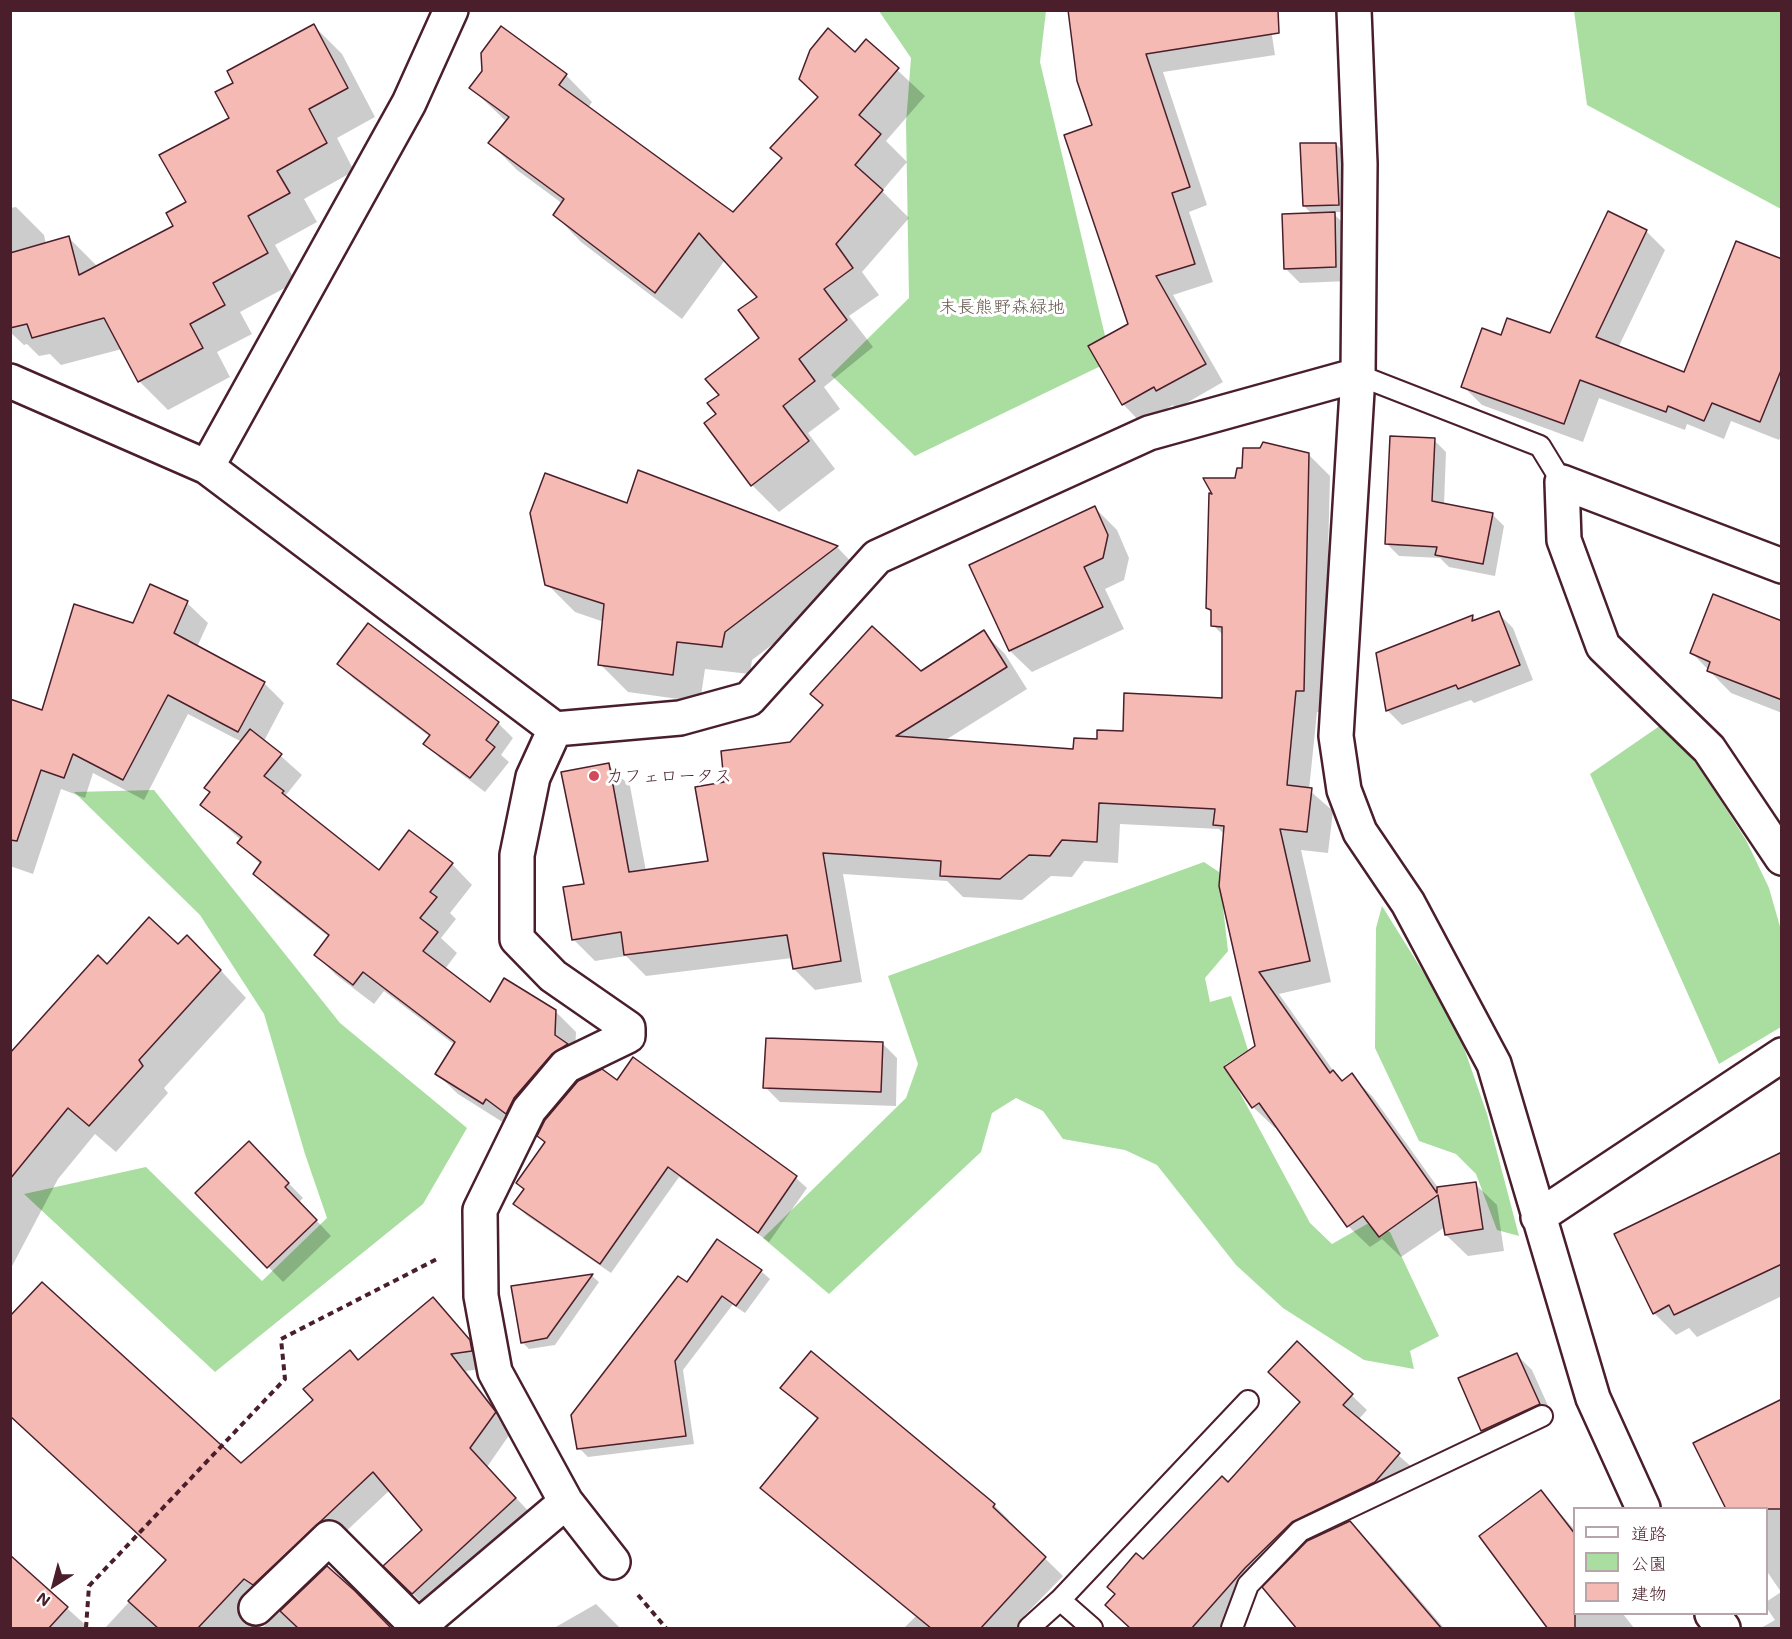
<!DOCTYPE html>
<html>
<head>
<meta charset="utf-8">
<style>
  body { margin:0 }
  #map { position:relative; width:1792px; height:1639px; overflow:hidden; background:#fff; font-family:Mali,"Klee One",sans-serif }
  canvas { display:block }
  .frame { position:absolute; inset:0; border:12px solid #4a1f2b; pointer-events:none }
  .legend { position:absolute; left:1573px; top:1507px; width:195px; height:108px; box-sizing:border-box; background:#fff; border:2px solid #b7a5aa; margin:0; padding:8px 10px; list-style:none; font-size:18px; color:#4a1f2b }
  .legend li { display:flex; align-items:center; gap:12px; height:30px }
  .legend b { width:30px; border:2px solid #b7a5aa }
  .north { position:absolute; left:24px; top:1555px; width:60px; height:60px; -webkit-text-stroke:4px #fff; paint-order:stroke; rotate:216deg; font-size:16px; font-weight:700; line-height:24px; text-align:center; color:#4a1f2b }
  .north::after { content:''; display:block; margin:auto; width:21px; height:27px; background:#4a1f2b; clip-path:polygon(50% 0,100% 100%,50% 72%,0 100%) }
</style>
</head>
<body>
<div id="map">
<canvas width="1792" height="1639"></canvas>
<div class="frame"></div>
<ul class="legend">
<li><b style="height:8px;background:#fff"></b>道路</li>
<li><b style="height:16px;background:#a9dea0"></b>公園</li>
<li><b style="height:16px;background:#f5bab3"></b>建物</li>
</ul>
<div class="north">N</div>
</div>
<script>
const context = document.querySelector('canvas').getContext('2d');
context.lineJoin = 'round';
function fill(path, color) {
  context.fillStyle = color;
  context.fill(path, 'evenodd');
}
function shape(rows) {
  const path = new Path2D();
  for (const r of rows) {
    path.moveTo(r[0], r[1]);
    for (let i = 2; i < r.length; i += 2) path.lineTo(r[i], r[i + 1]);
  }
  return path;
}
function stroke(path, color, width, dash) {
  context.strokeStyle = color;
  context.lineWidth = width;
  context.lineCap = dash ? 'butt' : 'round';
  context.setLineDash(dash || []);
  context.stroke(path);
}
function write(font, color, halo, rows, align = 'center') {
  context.font = font + ' Mali,"Klee One",sans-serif';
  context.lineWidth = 6;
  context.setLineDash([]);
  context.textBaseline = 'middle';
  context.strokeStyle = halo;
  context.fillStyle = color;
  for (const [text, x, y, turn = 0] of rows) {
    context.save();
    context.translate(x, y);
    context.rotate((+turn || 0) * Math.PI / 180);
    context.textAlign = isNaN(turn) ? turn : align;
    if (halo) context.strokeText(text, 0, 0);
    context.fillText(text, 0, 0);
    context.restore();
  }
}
fill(shape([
  [879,11,1046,11,1040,62,1111,361,915,456,831,375,909,298,906,123,911,58],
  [1574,11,1781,11,1781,209,1587,105],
  [1661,725,1700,768,1746,840,1769,888,1781,930,1781,1027,1719,1064,1590,774],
  [154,790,340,1023,467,1128,423,1204,215,1372,24,1194,146,1167,262,1281,327,1218,305,1154,264,1014,200,915,74,792],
  [1204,862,1219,872,1228,951,1205,978,1210,1002,1231,996,1248,1050,1225,1065,1310,1223,1332,1244,1367,1224,1390,1232,1439,1336,1410,1351,1414,1369,1364,1360,1283,1308,1236,1265,1157,1165,1125,1150,1063,1139,1043,1111,1016,1098,992,1113,981,1152,829,1294,763,1238,906,1098,918,1064,888,976],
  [1382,906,1440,999,1464,1048,1487,1114,1519,1236,1497,1230,1476,1174,1456,1154,1419,1141,1375,1048,1376,928]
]), '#a9dea0');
fill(shape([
  [1268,10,1275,55,1163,72,1207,205,1189,212,1213,282,1173,295,1223,382,1176,409,1173,405,1141,423,1123,404,1130,325,1070,12],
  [314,26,342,54,375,117,337,138,354,171,304,199,317,222,275,245,296,282,240,312,252,334,217,352,230,377,168,410,139,381,122,349,61,365,50,354,39,356,27,344,24,345,10,332,10,208,16,207,44,235,46,244,69,238,98,267,175,227,231,119,235,84],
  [866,41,925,96,886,141,907,162,882,191,909,218,862,272,879,295,849,316,873,347,824,387,840,409,808,433,835,469,779,512,752,485,718,415,721,395,761,339,759,298,725,260,682,319,581,242,555,215,563,204,517,170,490,143,507,122,471,88,566,75,592,102,588,108,733,214,783,159,820,97],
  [1336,144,1343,151,1346,212,1332,212,1349,229,1350,281,1300,283,1285,268,1313,215,1304,206],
  [1646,231,1665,250,1618,348,1685,374,1782,261,1782,434,1779,440,1731,421,1724,439,1687,424,1685,430,1599,398,1583,442,1482,405,1463,386,1502,337,1551,335],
  [1434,440,1446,452,1444,505,1492,514,1504,526,1495,576,1449,567,1440,558,1399,556,1387,544],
  [1308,454,1330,476,1324,712,1317,712,1309,790,1333,811,1328,853,1301,850,1331,982,1279,994,1335,1073,1343,1082,1351,1075,1373,1097,1439,1189,1475,1184,1497,1205,1504,1251,1468,1256,1446,1235,1445,1227,1401,1257,1382,1239,1370,1247,1348,1226,1278,1126,1275,1128,1253,1107,1257,1046,1224,834,1219,829,1120,824,1118,863,1084,861,1072,877,1051,876,1022,900,963,897,947,881,843,874,862,982,815,990,794,969,792,958,646,976,626,956,595,961,573,939,608,765,630,786,646,871,710,863,726,783,921,673,983,632,1005,654,1027,689,944,741,1074,750,1223,700,1224,636,1213,625,1212,613,1207,608,1237,480],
  [639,472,837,547,864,575,752,660,750,674,705,669,700,702,628,692,600,664,604,622,575,612,547,584,628,505],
  [1095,508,1117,530,1129,558,1124,580,1105,589,1124,629,1032,672,1010,651],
  [151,586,187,603,208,623,197,647,264,683,284,703,264,741,302,775,286,795,300,809,379,872,452,864,472,885,450,913,456,919,441,938,457,953,445,969,490,1004,555,1011,576,1032,575,1053,527,1133,507,1118,504,1123,458,1094,437,1074,455,1045,384,991,374,1004,336,975,316,955,329,937,275,894,255,873,261,865,239,843,241,840,202,805,242,742,188,714,144,800,93,773,85,798,61,789,33,874,10,866,10,700,43,711,134,625],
  [1498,613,1513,628,1533,680,1474,703,1471,700,1402,725,1388,711,1378,654,1473,617,1477,621],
  [1782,622,1782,713,1731,693,1692,653],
  [368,625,498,723,513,738,501,755,509,762,485,792,440,758,425,743,430,737,354,679,339,664],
  [178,946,214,963,246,998,164,1088,168,1093,116,1152,95,1134,58,1179,10,1270,10,1056,107,966],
  [882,1043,897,1058,896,1106,780,1102,765,1087],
  [633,1059,796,1178,807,1188,769,1242,679,1177,611,1273,526,1215,515,1204,525,1190,546,1143,539,1136,618,1082],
  [1782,1154,1782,1296,1697,1337,1689,1328,1676,1335,1654,1313],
  [264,1158,303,1198,299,1202,331,1236,283,1282,197,1193],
  [759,1270,683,1370,694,1444,588,1457,579,1448,687,1284],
  [762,1272,770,1279,745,1313,736,1307],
  [592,1276,599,1282,555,1345,529,1349,522,1342,513,1287],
  [433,1299,487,1359,489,1368,466,1371,512,1431,487,1467,533,1516,430,1611,385,1566,424,1530,390,1490,260,1612,255,1621,255,1627,262,1628,327,1568,389,1628,105,1628,168,1560,241,1465],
  [1297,1343,1367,1410,1358,1420,1414,1469,1306,1537,1260,1582,1219,1628,1164,1628,1228,1485,1302,1403],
  [1517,1355,1532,1370,1554,1419,1497,1445,1482,1430],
  [782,1388,994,1505,1009,1520,1008,1522,1063,1576,1024,1616,1036,1628,904,1628,916,1616,762,1488,818,1420],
  [1782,1400,1782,1628,1761,1628,1775,1620,1766,1607,1766,1602,1781,1592,1766,1570,1766,1508],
  [1541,1492,1574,1529,1574,1614,1623,1614,1634,1628,1550,1628],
  [1349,1522,1375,1548,1444,1628,1299,1628],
  [10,1557,89,1628,10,1628],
  [596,1604,620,1628,554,1628]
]), '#0003');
const building = shape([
  [1068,10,1278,10,1279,33,1146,54,1190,187,1172,193,1195,264,1156,276,1206,364,1156,391,1154,387,1122,405,1088,346,1128,324,1064,135,1092,125,1077,81,1068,10],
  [314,24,348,88,309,109,327,143,277,171,290,193,248,216,268,253,213,283,225,305,190,324,203,348,138,382,104,318,32,338,27,324,10,328,10,253,69,236,79,275,173,226,166,213,186,202,159,155,229,118,215,92,233,83,227,71,314,24],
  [501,26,567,74,559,85,733,212,782,158,770,148,818,97,799,79,810,50,828,28,855,52,866,39,899,68,859,115,881,134,855,165,883,190,836,244,853,268,824,289,847,320,799,359,815,381,783,406,809,441,751,486,704,423,716,414,707,403,719,395,705,379,759,338,738,310,757,297,699,233,655,293,553,215,564,199,488,143,509,117,469,88,482,71,481,53,501,26],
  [1300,143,1336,143,1339,205,1303,206,1300,143],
  [1608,211,1647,230,1596,337,1684,372,1736,241,1782,259,1782,368,1760,422,1712,403,1704,421,1668,406,1666,412,1580,380,1564,424,1461,387,1482,328,1501,335,1507,318,1550,333,1608,211],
  [1335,212,1336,267,1284,269,1282,214,1335,212],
  [1390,436,1435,438,1432,501,1493,513,1483,564,1435,555,1437,547,1385,544,1390,436],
  [1263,442,1309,453,1304,691,1296,691,1287,785,1312,788,1307,832,1280,829,1310,961,1259,972,1330,1073,1333,1070,1342,1081,1352,1073,1437,1193,1437,1187,1476,1182,1483,1229,1445,1235,1438,1195,1379,1237,1363,1216,1347,1227,1259,1103,1252,1108,1224,1067,1255,1046,1219,886,1224,826,1213,825,1215,809,1099,803,1097,842,1062,840,1050,856,1029,855,1000,879,940,876,941,861,823,853,841,961,793,969,787,935,624,955,621,932,572,940,563,887,584,884,561,772,609,763,629,872,708,861,695,787,724,782,721,751,790,742,823,705,810,694,872,626,921,671,984,630,1007,667,896,736,1073,749,1074,738,1097,739,1097,730,1123,731,1124,693,1222,698,1222,627,1211,626,1211,610,1206,608,1209,493,1212,494,1203,478,1235,478,1237,468,1242,468,1243,448,1260,448,1263,442],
  [638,470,838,546,725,632,722,647,677,642,673,675,598,665,604,604,545,585,530,513,545,473,627,503,638,470],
  [1095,506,1108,535,1103,558,1084,567,1103,607,1009,651,969,565,1095,506],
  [150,584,188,601,174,633,265,682,238,732,168,695,123,780,73,754,64,778,41,770,17,841,10,840,10,699,42,710,74,604,133,623,150,584],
  [1713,594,1782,621,1782,700,1707,671,1710,662,1690,653,1713,594],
  [1499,611,1520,665,1458,689,1456,685,1386,711,1376,653,1473,615,1472,621,1499,611],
  [368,623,499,722,486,740,495,747,470,778,423,744,430,735,337,664,368,623],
  [250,729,282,754,264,776,284,791,282,793,379,870,409,830,453,863,430,892,437,897,420,918,438,932,423,951,490,1002,504,978,556,1010,555,1035,568,1044,552,1054,514,1098,506,1114,486,1099,483,1104,435,1074,455,1042,363,972,353,985,314,955,329,935,253,874,261,862,237,843,242,837,200,805,210,792,204,788,250,729],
  [149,917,178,944,187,935,221,970,139,1060,143,1066,89,1126,68,1108,10,1179,10,1053,98,955,107,964,149,917],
  [766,1038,883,1042,881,1092,763,1088,766,1038],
  [633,1057,797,1176,758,1233,668,1167,600,1264,513,1204,524,1189,516,1183,545,1142,537,1136,545,1120,578,1081,602,1069,617,1080,633,1057],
  [249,1141,289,1183,285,1187,317,1220,267,1268,195,1193,249,1141],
  [1782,1152,1782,1264,1674,1315,1669,1305,1653,1314,1614,1234,1782,1152],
  [717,1239,762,1270,736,1306,722,1296,675,1361,686,1436,577,1449,571,1415,678,1276,687,1282,717,1239],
  [593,1274,547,1338,521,1343,511,1286,593,1274],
  [42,1282,241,1463,313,1400,303,1389,350,1350,358,1360,433,1297,470,1340,472,1351,451,1354,496,1412,470,1448,516,1498,412,1594,383,1566,422,1530,373,1472,253,1585,244,1579,197,1629,159,1629,128,1601,166,1560,10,1416,10,1316,42,1282],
  [1297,1341,1353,1394,1343,1405,1400,1453,1375,1482,1292,1522,1245,1568,1191,1629,1131,1629,1105,1605,1115,1594,1107,1587,1136,1553,1143,1559,1222,1476,1228,1482,1300,1402,1268,1372,1297,1341],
  [811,1351,995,1504,993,1507,1046,1557,980,1629,932,1629,760,1488,818,1418,780,1388,811,1351],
  [1517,1353,1540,1404,1481,1431,1458,1378,1517,1353],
  [1782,1399,1782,1509,1726,1509,1693,1443,1782,1399],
  [1541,1490,1575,1534,1575,1629,1548,1629,1479,1536,1541,1490],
  [1350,1521,1442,1629,1297,1629,1262,1587,1307,1541,1350,1521],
  [10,1555,68,1607,48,1629,10,1629,10,1555],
  [327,1566,355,1591,392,1629,299,1629,280,1611,327,1566]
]);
fill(building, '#f5bab3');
stroke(building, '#4a1f2b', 1.5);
const lane = shape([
  [1358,375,1540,446,1562,482],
  [1029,1628,1060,1600],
  [1092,1628,1060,1600,1248,1401],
  [1232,1628,1248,1585,1300,1531,1542,1416]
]);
const street = shape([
  [1354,10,1360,164,1358,375,1336,736,1344,790,1360,832,1408,903,1494,1064,1593,1398,1643,1508],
  [10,381,207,467,555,729,680,718,749,699,877,557,1149,433,1358,375],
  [207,467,409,103,451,10],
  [1782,566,1562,482,1564,540,1603,646,1709,749,1782,858],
  [555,729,533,777,517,855,517,939,553,976,628,1028,628,1036,566,1066,529,1110,480,1210,481,1296,495,1372,566,1502,613,1562],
  [1538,1217,1782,1055],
  [256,1608,329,1538,418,1627],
  [1712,1614,1723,1628],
  [417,1628,566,1502]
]);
stroke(lane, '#4a1f2b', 24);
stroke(street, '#4a1f2b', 38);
stroke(shape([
  [638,1595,666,1628],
  [86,1628,89,1586,285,1379,281,1339,439,1258]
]), '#4a1f2b', 4, [6, 4.5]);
stroke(lane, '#fff', 20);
stroke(street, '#fff', 33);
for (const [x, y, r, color] of [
  [594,776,6,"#d1495b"]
]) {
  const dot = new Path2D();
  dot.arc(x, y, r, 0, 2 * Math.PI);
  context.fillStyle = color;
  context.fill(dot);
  stroke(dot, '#fff', 2);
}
write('18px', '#66584e', '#fff', [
  ["末長熊野森緑地",1002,307]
]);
write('18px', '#4a1f2b', '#fff', [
  ["カフェロータス",606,776]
], 'left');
</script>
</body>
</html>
